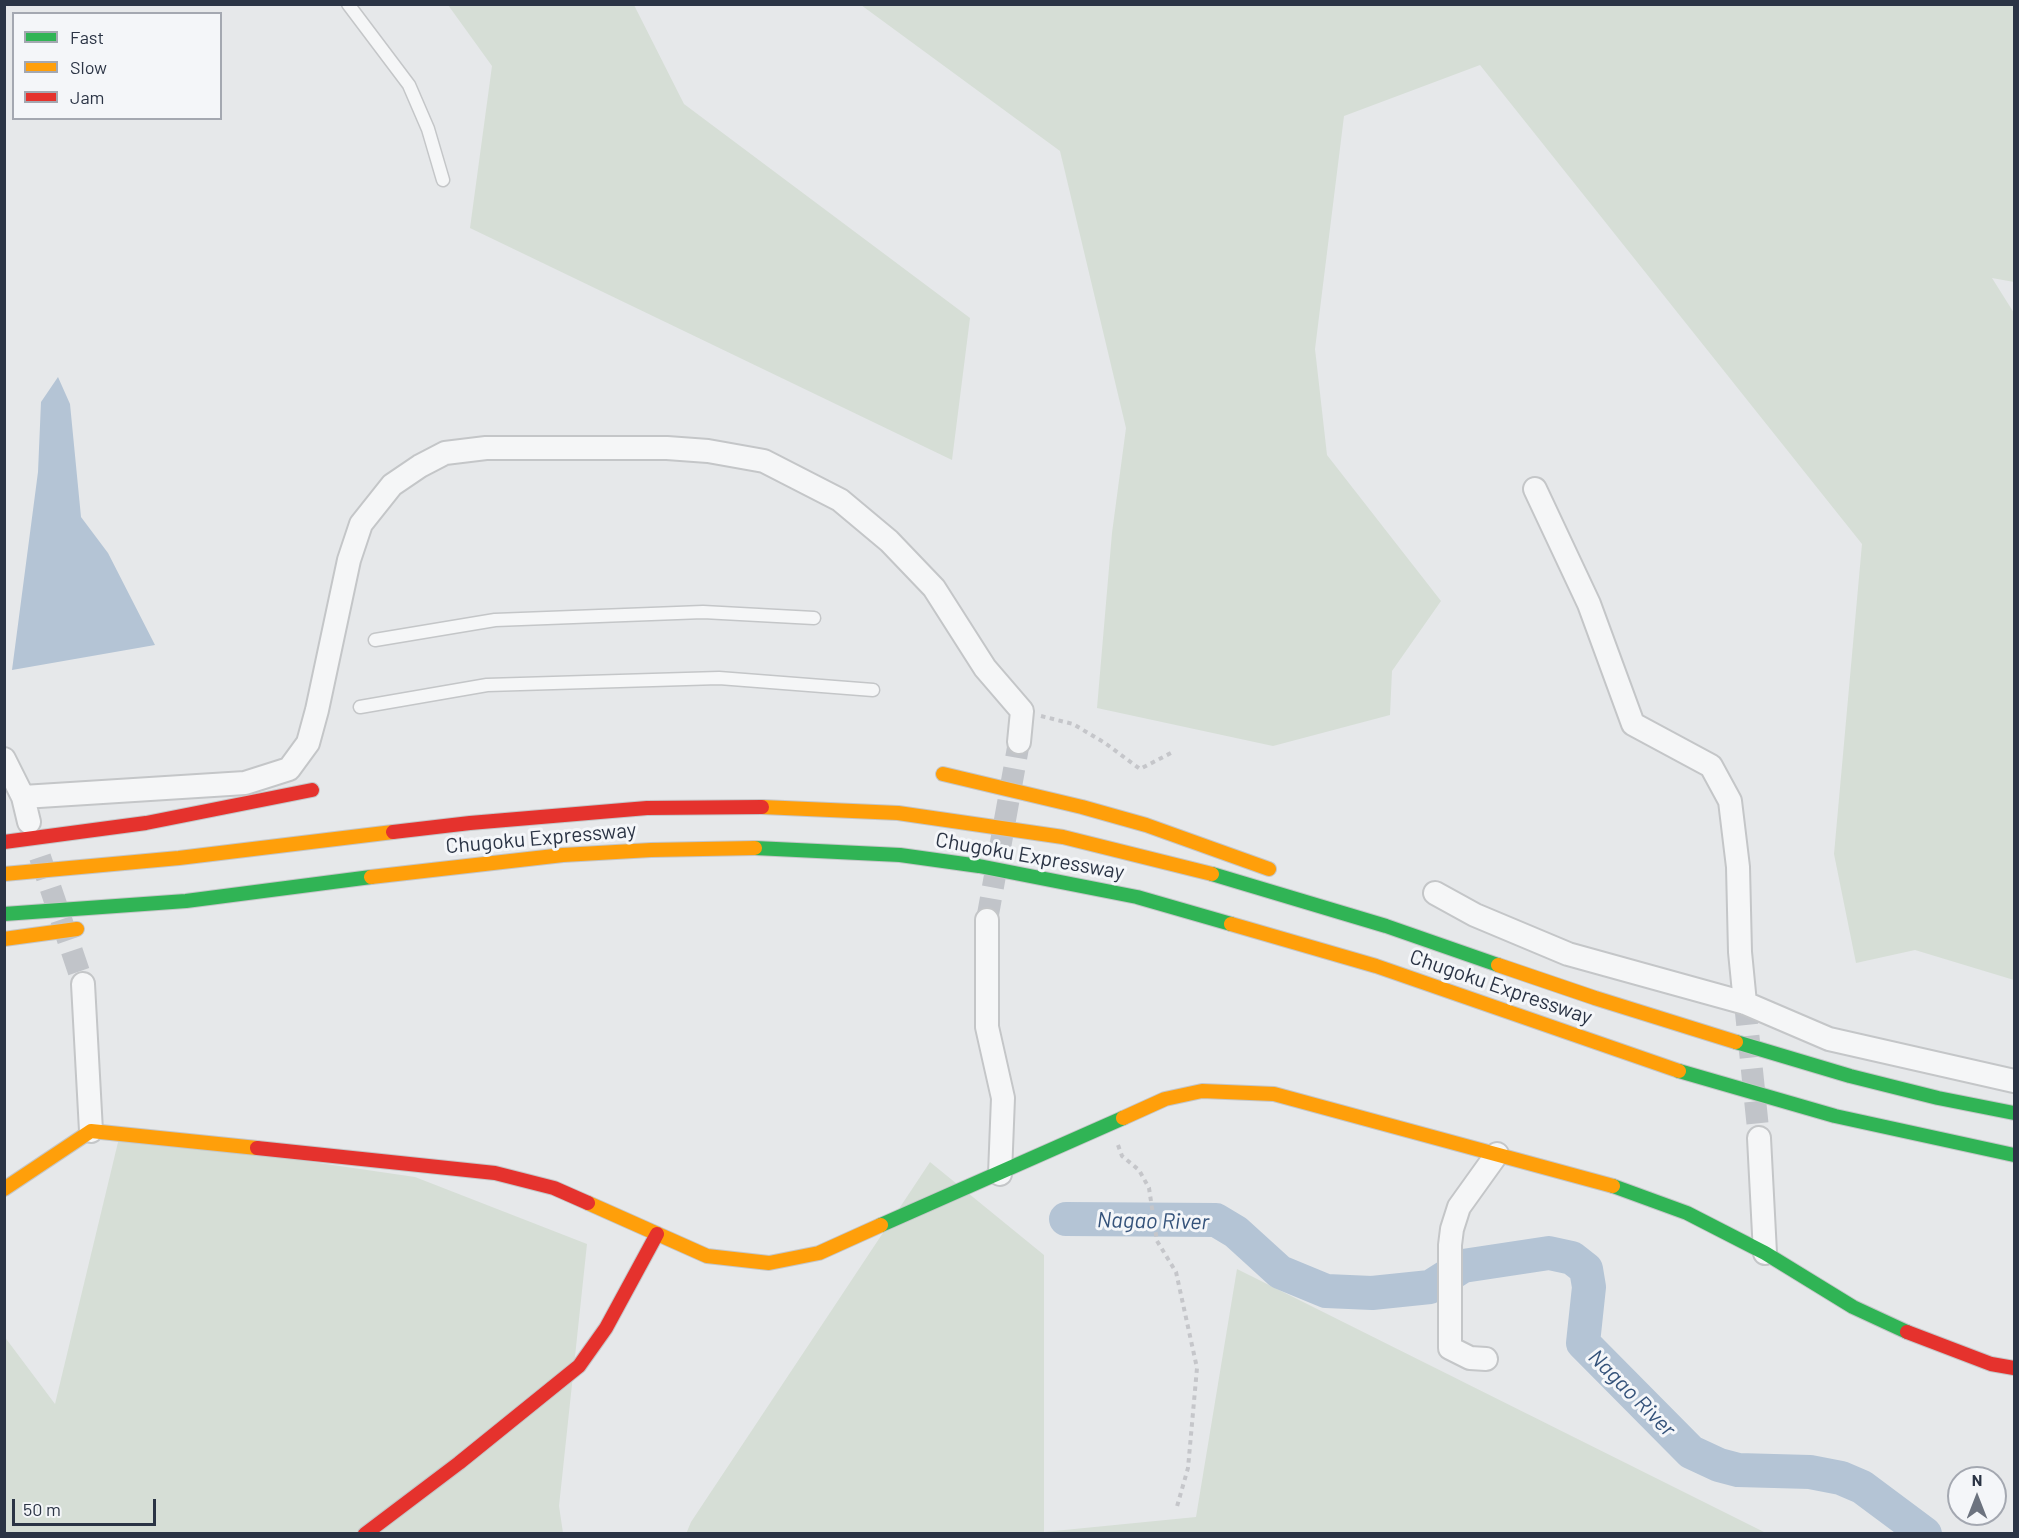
<!DOCTYPE html>
<html>
<head>
<meta charset="utf-8">
<style>
  body { margin:0 }
  #map { position:relative; width:2019px; height:1538px; overflow:hidden; background:#e6e8ea; font-family:Barlow,sans-serif }
  canvas { display:block }
  .frame { position:absolute; inset:0; border:6px solid #2b3445; pointer-events:none }
  .legend { position:absolute; left:12px; top:12px; width:210px; height:108px; box-sizing:border-box; background:#f4f6f9; border:2px solid #a4a8b1; margin:0; padding:8px 10px; list-style:none; font-size:18px; color:#2b3445 }
  .legend li { display:flex; align-items:center; gap:12px; height:30px }
  .legend b { width:30px; border:2px solid #a4a8b1 }
  .north { position:absolute; left:1947px; top:1466px; width:60px; height:60px; box-sizing:border-box; background:#f4f6f9; border:2px solid #a4a8b1; border-radius:50%; rotate:0deg; font-size:16px; font-weight:700; line-height:24px; text-align:center; color:#2b3445 }
  .north::after { content:''; display:block; margin:auto; width:21px; height:27px; background:#6c737f; clip-path:polygon(50% 0,100% 100%,50% 72%,0 100%) }
  .scale { position:absolute; left:12px; top:1499px; width:144px; height:27px; box-sizing:border-box; border:3px solid #2b3445; border-top:0; padding-left:8px; font-size:18px; line-height:21px; white-space:nowrap; color:#2b3445; -webkit-text-stroke:4px #f4f6f9; paint-order:stroke }
</style>
</head>
<body>
<div id="map">
<canvas width="2019" height="1538"></canvas>
<div class="frame"></div>
<ul class="legend">
<li><b style="height:8px;background:#30b455"></b>Fast</li>
<li><b style="height:8px;background:#ff9f0a"></b>Slow</li>
<li><b style="height:8px;background:#e5322d"></b>Jam</li>
</ul>
<div class="north">N</div>
<div class="scale">50 m</div>
</div>
<script>
const context = document.querySelector('canvas').getContext('2d');
context.lineJoin = 'round';
function fill(path, color) {
  context.fillStyle = color;
  context.fill(path, 'evenodd');
}
function shape(rows) {
  const path = new Path2D();
  for (const r of rows) {
    path.moveTo(r[0], r[1]);
    for (let i = 2; i < r.length; i += 2) path.lineTo(r[i], r[i + 1]);
  }
  return path;
}
function stroke(path, color, width, dash) {
  context.strokeStyle = color;
  context.lineWidth = width;
  context.lineCap = dash ? 'butt' : 'round';
  context.setLineDash(dash || []);
  context.stroke(path);
}
function write(font, color, halo, rows, align = 'center') {
  context.font = font + ' Barlow,sans-serif';
  context.lineWidth = 6;
  context.setLineDash([]);
  context.textBaseline = 'middle';
  context.strokeStyle = halo;
  context.fillStyle = color;
  for (const [text, x, y, turn = 0] of rows) {
    context.save();
    context.translate(x, y);
    context.rotate((+turn || 0) * Math.PI / 180);
    context.textAlign = isNaN(turn) ? turn : align;
    if (halo) context.strokeText(text, 0, 0);
    context.fillText(text, 0, 0);
    context.restore();
  }
}
fill(shape([
  [448,5,634,5,684,104,970,318,952,460,470,228,492,66],
  [861,5,2014,5,2014,282,1992,278,2014,313,2014,980,1915,950,1856,963,1834,854,1862,544,1480,65,1344,116,1315,349,1327,455,1441,601,1392,671,1390,715,1273,746,1097,708,1112,533,1126,428,1060,151],
  [120,1134,415,1177,587,1244,559,1506,563,1533,5,1533,4,1336,55,1404],
  [930,1162,1044,1255,1044,1532,1196,1517,1237,1269,1766,1533,686,1534,691,1522]
]), '#d6ded6');
fill(shape([
  [58,377,70,404,81,517,108,553,155,645,12,670,38,472,41,402]
]), '#b4c4d5');
stroke(shape([
  [1066,1219,1216,1220,1236,1232,1280,1272,1326,1291,1372,1293,1430,1287,1463,1266,1549,1253,1572,1258,1586,1269,1589,1287,1583,1343,1691,1452,1719,1465,1738,1470,1810,1472,1841,1478,1862,1487,1925,1534]
]), '#b4c4d5', 34);
stroke(shape([
  [40,857,83,984],
  [987,920,1019,742],
  [1745,1003,1759,1138]
]), '#c1c4c9', 22, [22, 11]);
const lane = shape([
  [348,4,409,85,428,129,443,180],
  [375,640,495,620,703,612,814,618],
  [360,707,487,685,719,678,873,690]
]);
const street = shape([
  [1535,489,1589,604,1633,724,1711,766,1730,801,1738,867,1740,952,1745,1003],
  [4,759,23,797,29,822],
  [23,797,245,783,289,769,308,743,317,710,349,560,361,524,392,485,420,466,445,453,486,448,667,448,708,451,764,461,840,500,889,541,934,588,985,668,1022,711,1019,742],
  [1435,893,1475,915,1568,954,1745,1003,1829,1039,2014,1081],
  [987,920,987,1027,1003,1098,1000,1174],
  [83,984,91,1131],
  [1759,1138,1765,1253],
  [1486,1359,1470,1358,1450,1348,1450,1245,1452,1229,1459,1207,1497,1154]
]);
const fast = shape([
  [755,848,900,855,979,866,1137,897,1231,924],
  [1212,874,1386,926,1498,965],
  [4,914,186,901,371,877],
  [1736,1042,1850,1076,1938,1098,2014,1113],
  [1679,1071,1835,1116,2014,1155],
  [1613,1186,1687,1213,1765,1253,1853,1307,1907,1332],
  [881,1225,1123,1118]
]);
const slow = shape([
  [943,774,1082,807,1146,825,1269,869],
  [762,807,898,813,1063,837,1212,874],
  [4,874,179,858,393,832],
  [371,877,563,855,651,850,755,848],
  [1231,924,1376,966,1679,1071],
  [4,939,77,929],
  [1498,965,1595,998,1736,1042],
  [1123,1118,1165,1099,1202,1091,1274,1094,1613,1186],
  [4,1189,91,1131,257,1148],
  [588,1203,707,1256,769,1263,819,1253,881,1225]
]);
const jam = shape([
  [393,832,470,823,647,808,762,807],
  [4,842,146,823,312,790],
  [257,1148,495,1173,554,1188,588,1203],
  [1907,1332,1991,1364,2014,1368],
  [365,1534,459,1463,579,1366,606,1328,657,1234]
]);
stroke(lane, '#c4c6c8', 15);
stroke(street, '#c4c6c8', 26);
stroke(fast, '#c4c6c8', 16);
stroke(slow, '#c4c6c8', 16);
stroke(jam, '#c4c6c8', 16);
stroke(shape([
  [1041,716,1073,724,1105,743,1140,769,1171,753],
  [1118,1145,1122,1156,1139,1170,1149,1188,1157,1241,1176,1272,1197,1368,1188,1468,1176,1510]
]), '#c5c6ca', 4, [4.5, 4.5]);
stroke(lane, '#f5f6f7', 12);
stroke(street, '#f5f6f7', 22);
stroke(fast, '#30b455', 14);
stroke(slow, '#ff9f0a', 14);
stroke(jam, '#e5322d', 14);
write('21px', '#2b3445', '#f4f6f9', [
  ["Chugoku Expressway",541,838,-5],
  ["Chugoku Expressway",1030,856,10],
  ["Chugoku Expressway",1501,987,19]
]);
write('italic 22px', '#34527a', '#f4f6f9', [
  ["Nagao River",1153,1221,1],
  ["Nagao River",1632,1393,45]
]);
</script>
</body>
</html>
